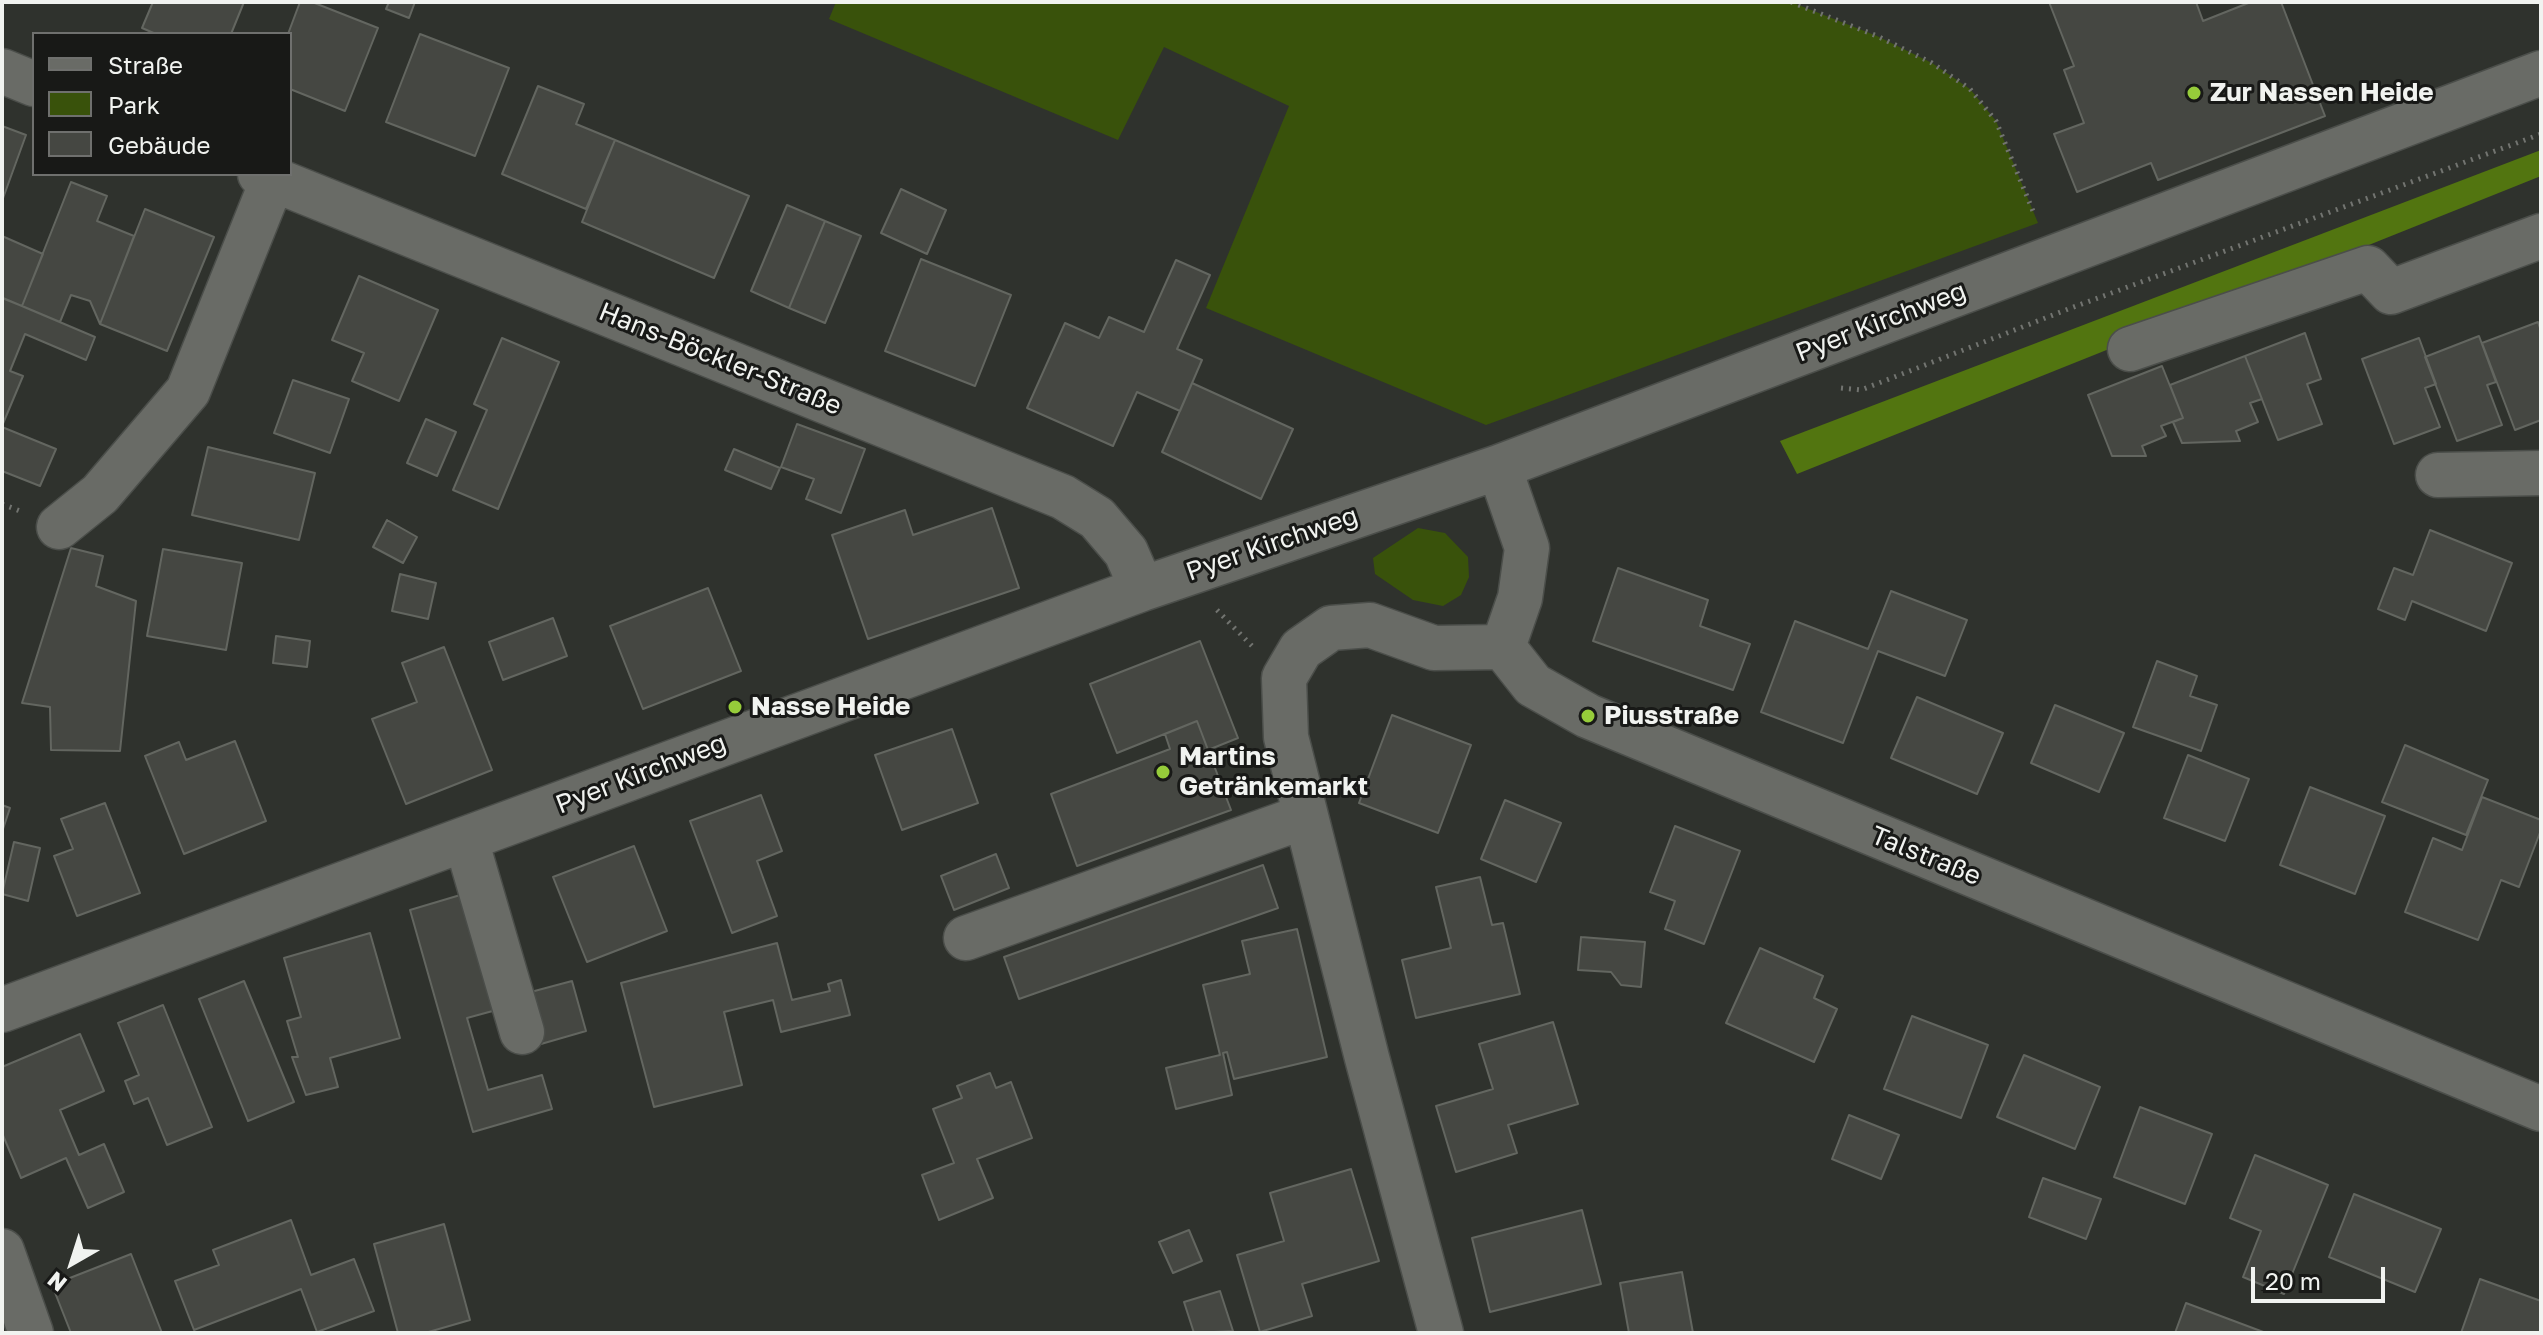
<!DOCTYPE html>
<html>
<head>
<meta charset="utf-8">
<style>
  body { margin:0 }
  #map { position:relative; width:2543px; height:1335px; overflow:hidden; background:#2f322d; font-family:"Golos Text",sans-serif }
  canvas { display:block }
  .frame { position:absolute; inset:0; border:4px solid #f1f3f0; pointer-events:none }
  .legend { position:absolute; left:32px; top:32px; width:260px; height:144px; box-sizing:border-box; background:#181917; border:2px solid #6f706e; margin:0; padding:10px 14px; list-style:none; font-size:24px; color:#f1f3f0 }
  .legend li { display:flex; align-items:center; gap:16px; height:40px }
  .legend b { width:40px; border:2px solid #6f706e }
  .north { position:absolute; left:32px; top:1223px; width:80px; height:80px; -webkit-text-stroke:6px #181917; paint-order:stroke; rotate:219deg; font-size:22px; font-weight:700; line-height:32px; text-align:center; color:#f1f3f0 }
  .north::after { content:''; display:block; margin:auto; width:28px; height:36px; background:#f1f3f0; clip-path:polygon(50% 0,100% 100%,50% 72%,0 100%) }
  .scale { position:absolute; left:2251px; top:1267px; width:134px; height:36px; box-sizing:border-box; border:4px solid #f1f3f0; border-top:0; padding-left:10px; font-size:24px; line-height:28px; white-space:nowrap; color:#f1f3f0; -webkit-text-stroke:6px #181917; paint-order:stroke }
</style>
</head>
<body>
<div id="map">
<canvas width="2543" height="1335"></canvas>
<div class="frame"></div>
<ul class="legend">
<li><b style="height:10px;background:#696b66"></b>Straße</li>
<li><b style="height:22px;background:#39520b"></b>Park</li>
<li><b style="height:22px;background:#454742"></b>Gebäude</li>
</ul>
<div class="north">N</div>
<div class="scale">20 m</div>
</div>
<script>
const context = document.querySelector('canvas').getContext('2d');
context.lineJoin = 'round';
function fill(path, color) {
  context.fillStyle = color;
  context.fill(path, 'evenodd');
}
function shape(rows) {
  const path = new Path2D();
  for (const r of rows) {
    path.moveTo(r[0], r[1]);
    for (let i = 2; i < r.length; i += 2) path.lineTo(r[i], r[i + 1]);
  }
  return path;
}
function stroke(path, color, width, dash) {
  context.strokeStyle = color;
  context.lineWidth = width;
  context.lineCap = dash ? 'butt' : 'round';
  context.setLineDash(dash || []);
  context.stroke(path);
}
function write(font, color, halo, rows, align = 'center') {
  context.font = font + ' "Golos Text",sans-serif';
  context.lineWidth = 6;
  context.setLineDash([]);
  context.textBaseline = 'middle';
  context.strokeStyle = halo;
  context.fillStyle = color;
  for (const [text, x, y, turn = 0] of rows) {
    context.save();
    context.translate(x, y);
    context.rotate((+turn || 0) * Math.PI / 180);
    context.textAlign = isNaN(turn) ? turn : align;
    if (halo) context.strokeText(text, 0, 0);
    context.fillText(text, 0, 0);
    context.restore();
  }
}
fill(shape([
  [836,2,1791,2,1877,36,1932,63,1970,89,1996,121,2038,223,1486,425,1206,308,1289,106,1164,47,1118,140,829,19],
  [1418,528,1445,533,1468,557,1469,577,1461,595,1443,606,1413,600,1375,574,1373,558]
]), '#39520b');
fill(shape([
  [2541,150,2541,176,1797,474,1780,441]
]), '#527510');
const building = shape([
  [153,2,244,2,231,34,156,34,142,28,153,2],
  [300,2,312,2,378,28,345,111,290,89,288,34,300,2],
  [389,2,415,2,409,18,386,9,389,2],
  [2049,2,2196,2,2203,21,2251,2,2281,2,2325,116,2158,180,2151,163,2077,192,2054,134,2084,123,2064,70,2074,66,2049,2],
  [420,34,509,68,475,156,386,122,420,34],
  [538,86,584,104,576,124,615,140,586,209,502,174,538,86],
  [2,126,26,135,2,201,2,126],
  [615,140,749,196,714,278,582,222,615,140],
  [71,182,107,196,97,221,134,236,100,324,90,301,71,295,60,322,22,306,71,182],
  [901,189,946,210,927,254,881,233,901,189],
  [787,205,825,221,789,308,751,291,787,205],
  [145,209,214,237,167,351,100,324,145,209],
  [825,221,861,236,825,323,789,308,825,221],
  [2,236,43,254,22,306,2,298,2,236],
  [921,259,1011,295,975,386,885,351,921,259],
  [1176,260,1210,275,1177,349,1202,360,1180,411,1137,392,1113,446,1027,408,1065,323,1099,338,1109,317,1144,332,1176,260],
  [359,276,438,310,399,401,352,381,364,353,332,340,359,276],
  [3,298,95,337,86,360,25,334,10,371,23,376,2,426,3,298],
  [2538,322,2541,331,2541,420,2515,430,2482,343,2538,322],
  [2305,333,2321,379,2307,384,2322,424,2278,440,2245,356,2305,333],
  [2479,336,2496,382,2487,385,2502,425,2457,441,2425,357,2479,336],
  [502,338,559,362,498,509,453,490,487,410,474,404,502,338],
  [2419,338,2436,384,2425,388,2440,427,2394,444,2362,359,2419,338],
  [2245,356,2262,399,2250,403,2258,422,2236,431,2240,441,2182,443,2173,422,2183,418,2170,385,2245,356],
  [2162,366,2183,418,2161,426,2166,436,2142,446,2146,456,2112,456,2088,395,2162,366],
  [293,380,349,399,330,453,274,433,293,380],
  [1192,383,1293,429,1261,499,1162,452,1192,383],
  [426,419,456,432,437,476,407,463,426,419],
  [797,424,865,449,841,513,806,499,814,479,781,467,797,424],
  [2,427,56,449,40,486,2,471,2,427],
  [208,447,315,473,299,540,192,515,208,447],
  [734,449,780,468,771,489,725,470,734,449],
  [992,508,1019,588,868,639,832,535,905,510,913,535,992,508],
  [387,520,417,537,403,563,373,547,387,520],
  [2430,530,2512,563,2486,631,2412,601,2405,620,2378,609,2394,568,2413,575,2430,530],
  [71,548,103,556,96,586,136,601,120,751,51,750,50,707,22,703,71,548],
  [163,549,242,563,226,650,147,636,163,549],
  [1618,568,1708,600,1700,626,1750,644,1733,690,1593,641,1618,568],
  [400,574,436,583,428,619,392,611,400,574],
  [708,588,741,671,643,709,610,626,708,588],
  [1891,591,1967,620,1945,676,1878,651,1843,743,1761,712,1795,621,1868,649,1891,591],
  [553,618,567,656,503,680,489,642,553,618],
  [276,636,310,641,307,667,273,663,276,636],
  [1200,641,1238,738,1208,750,1197,721,1117,753,1090,684,1200,641],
  [444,647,492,770,406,804,372,719,417,702,402,663,444,647],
  [2157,661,2197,676,2190,696,2217,705,2201,751,2133,727,2157,661],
  [1917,697,2003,733,1977,794,1891,758,1917,697],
  [2055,705,2124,733,2099,792,2031,763,2055,705],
  [1392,715,1471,745,1438,833,1359,803,1392,715],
  [1197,721,1231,810,1077,866,1051,794,1170,749,1165,734,1197,721],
  [952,729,978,803,902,830,875,755,952,729],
  [235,741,266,821,184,854,145,756,179,742,186,760,235,741],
  [2405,745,2488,780,2466,835,2382,802,2405,745],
  [2188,755,2249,779,2225,841,2164,818,2188,755],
  [2310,787,2385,816,2355,894,2280,865,2310,787],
  [761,795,782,851,757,861,777,916,732,933,690,821,761,795],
  [2482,797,2541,820,2541,830,2519,887,2501,880,2478,940,2405,912,2433,838,2462,850,2482,797],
  [1505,800,1561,823,1536,882,1481,859,1505,800],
  [105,803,140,893,77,916,54,856,73,849,61,819,105,803],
  [2,805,10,808,2,832,2,805],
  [1675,826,1740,851,1704,944,1665,929,1675,901,1650,892,1675,826],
  [14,842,40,848,28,901,2,894,14,842],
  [634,846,667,931,587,962,553,877,634,846],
  [996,854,1009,888,954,910,941,876,996,854],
  [1263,865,1278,908,1019,999,1004,957,1263,865],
  [1480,877,1492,925,1503,923,1520,994,1416,1018,1402,960,1451,948,1436,887,1480,877],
  [467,893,500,1009,467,1018,488,1090,542,1075,552,1109,473,1132,410,910,467,893],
  [1297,929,1327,1057,1234,1079,1227,1052,1223,1053,1232,1095,1176,1109,1166,1068,1220,1055,1203,985,1250,974,1242,941,1297,929],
  [370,933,400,1038,330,1058,338,1087,306,1095,292,1057,298,1057,287,1021,301,1017,284,958,370,933],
  [1581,937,1645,942,1641,987,1621,985,1611,972,1578,970,1581,937],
  [777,943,792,1000,830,991,828,984,841,980,850,1015,781,1032,773,1000,724,1012,742,1085,654,1107,621,983,777,943],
  [1760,948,1823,976,1814,998,1837,1009,1814,1062,1726,1023,1760,948],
  [244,981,294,1102,248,1121,199,999,244,981],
  [572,981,586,1031,541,1044,527,993,572,981],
  [163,1005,212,1127,167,1145,148,1098,134,1104,125,1081,139,1075,118,1023,163,1005],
  [1912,1016,1988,1045,1961,1118,1884,1089,1912,1016],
  [1553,1022,1578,1104,1508,1125,1517,1153,1456,1172,1436,1106,1493,1089,1479,1044,1553,1022],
  [80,1034,104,1091,60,1110,79,1155,104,1144,124,1192,88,1208,66,1158,21,1178,2,1133,2,1067,80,1034],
  [2024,1055,2100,1087,2075,1149,1997,1117,2024,1055],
  [990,1073,996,1088,1011,1082,1032,1138,977,1159,993,1198,939,1220,922,1175,954,1163,933,1109,962,1098,957,1086,990,1073],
  [2140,1107,2212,1134,2185,1204,2114,1177,2140,1107],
  [1849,1115,1899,1135,1881,1179,1832,1159,1849,1115],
  [2255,1155,2328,1185,2284,1294,2243,1277,2261,1231,2230,1218,2255,1155],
  [1351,1169,1379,1261,1302,1284,1312,1316,1260,1332,1237,1255,1284,1241,1270,1193,1351,1169],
  [2043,1178,2101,1199,2086,1239,2029,1217,2043,1178],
  [2354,1194,2441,1229,2415,1292,2329,1257,2354,1194],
  [1582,1210,1601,1284,1490,1312,1472,1238,1582,1210],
  [291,1220,311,1275,354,1259,374,1311,317,1332,301,1289,194,1330,175,1281,219,1265,213,1250,291,1220],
  [444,1224,470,1320,425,1333,398,1333,374,1244,444,1224],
  [1189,1230,1202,1261,1173,1273,1159,1242,1189,1230],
  [131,1254,162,1333,71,1333,52,1285,131,1254],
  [1682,1272,1693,1333,1629,1333,1620,1283,1682,1272],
  [2480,1279,2541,1301,2541,1333,2461,1333,2480,1279],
  [1220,1291,1233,1331,1194,1333,1184,1302,1220,1291],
  [2186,1303,2266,1333,2175,1333,2186,1303]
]);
fill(building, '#454742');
stroke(building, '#636660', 2);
const minor = shape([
  [2,71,34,84],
  [260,174,1063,497,1097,518,1126,552,1142,589],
  [2130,349,2368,268,2391,292,2541,236],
  [1499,467,1527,548,1520,598,1503,647,1533,685,1588,716,2541,1109],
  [2438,475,2541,473],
  [59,527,100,494,188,391,273,179],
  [466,840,522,1032],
  [966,938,1306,816],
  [2,1010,1142,589,1499,467,2541,73],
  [2,1251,31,1333],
  [1441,1333,1367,1058,1286,737,1284,678,1301,649,1331,628,1370,625,1434,648,1503,647]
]);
stroke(minor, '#4b4e4a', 47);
stroke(shape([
  [1791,2,1877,36,1932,63,1970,89,1996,121,2035,216],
  [1841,388,1861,390,2071,308,2541,134],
  [2,504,20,511],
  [1217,610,1252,646]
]), '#727470', 5, [2, 6]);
stroke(minor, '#696b66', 44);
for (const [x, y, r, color] of [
  [2194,93,8,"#96cc3a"],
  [735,707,8,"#96cc3a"],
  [1588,716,8,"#96cc3a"],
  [1163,772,8,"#96cc3a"]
]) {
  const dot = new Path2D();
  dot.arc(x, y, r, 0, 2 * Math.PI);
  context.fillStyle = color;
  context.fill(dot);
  stroke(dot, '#181917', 3);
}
write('bold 26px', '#f1f3f0', '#181917', [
  ["Zur Nassen Heide",2210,93],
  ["Nasse Heide",751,707],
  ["Piusstraße",1604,716],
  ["Martins",1179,757],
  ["Getränkemarkt",1179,787]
], 'left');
write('26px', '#f1f3f0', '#181917', [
  ["Pyer Kirchweg",1881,322,-21],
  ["Hans-Böckler-Straße",720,359,22],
  ["Pyer Kirchweg",1272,544,-19],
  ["Pyer Kirchweg",641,774,-21],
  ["Talstraße",1926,856,22]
]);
</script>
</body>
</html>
